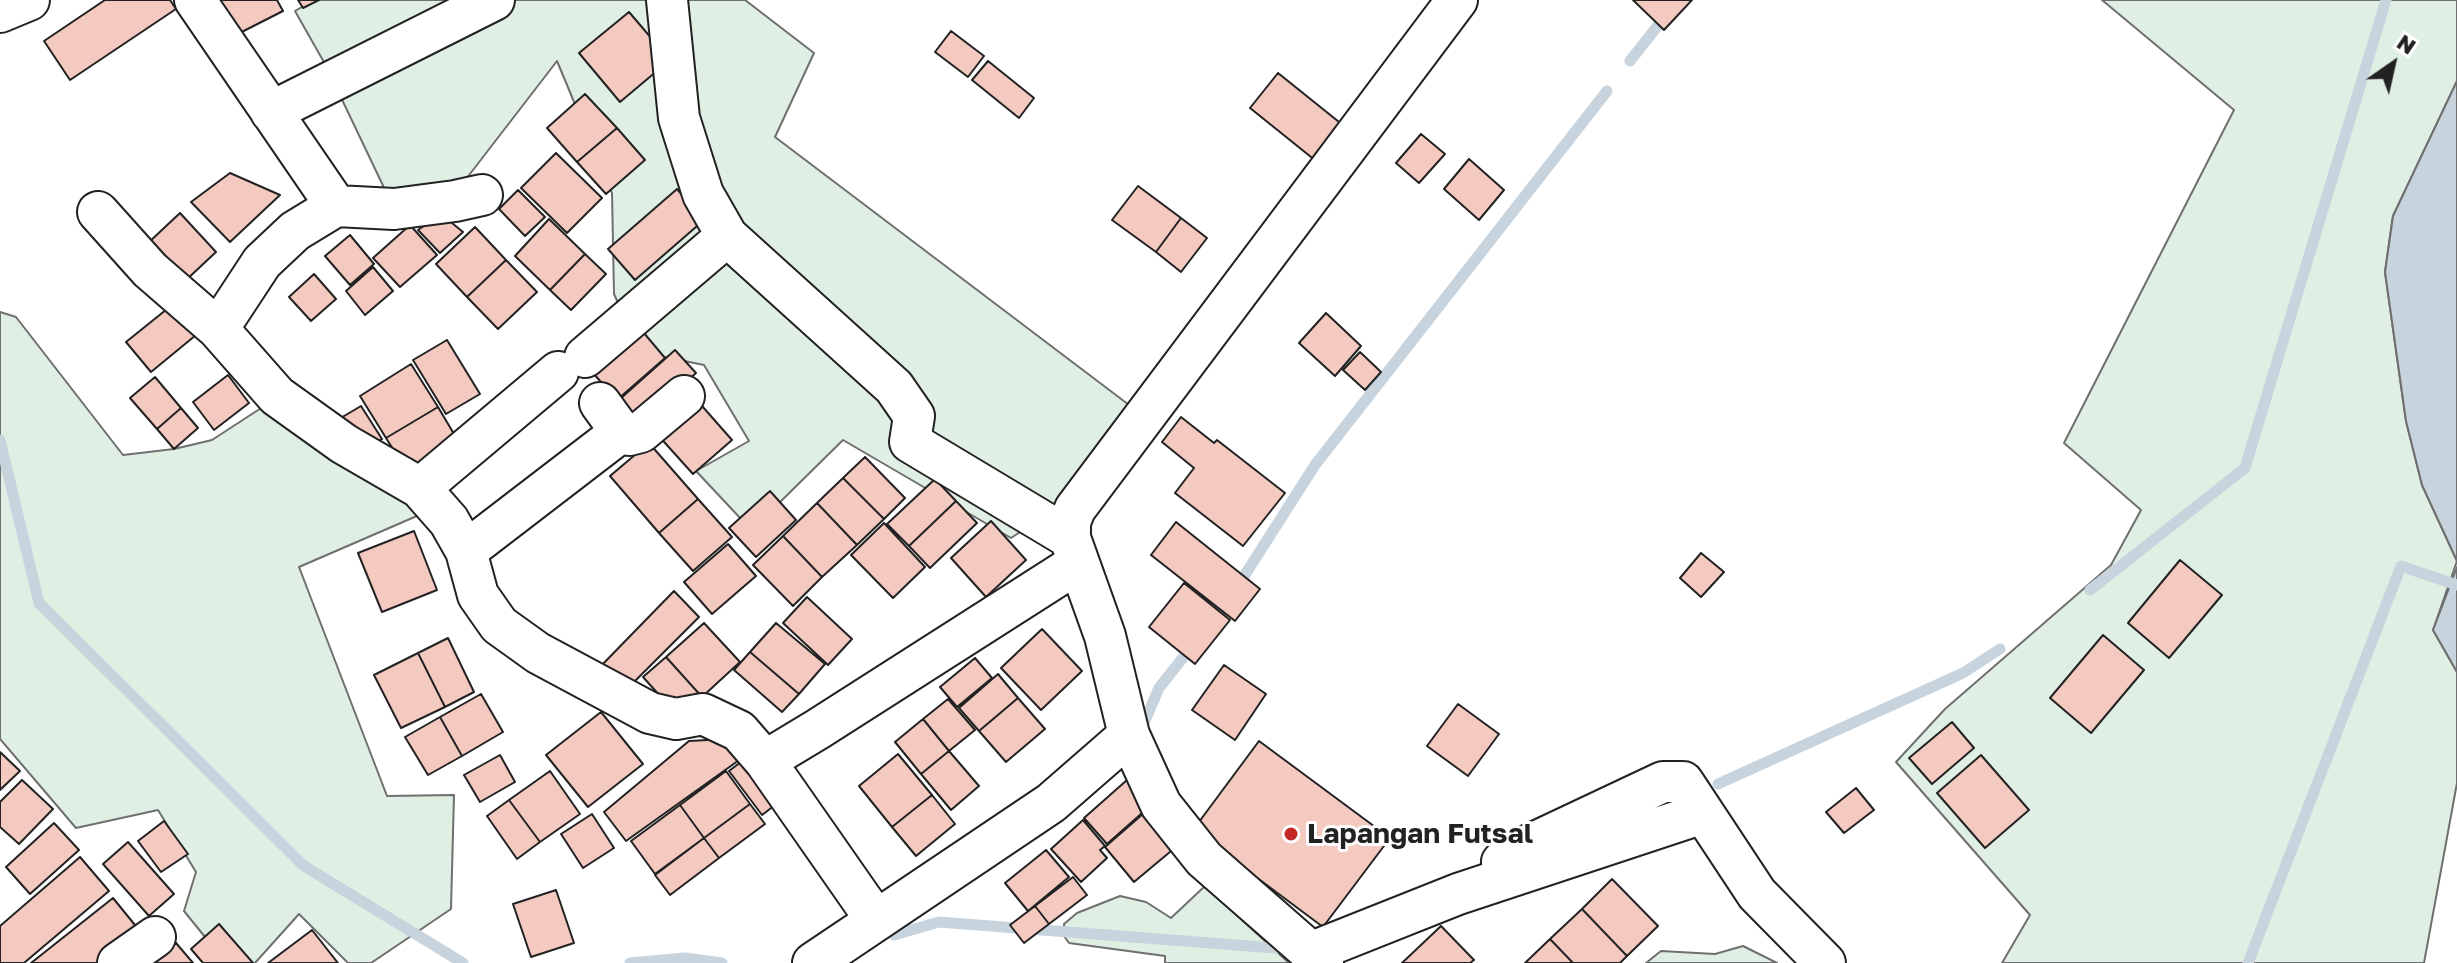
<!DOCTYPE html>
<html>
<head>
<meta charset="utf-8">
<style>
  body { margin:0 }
  #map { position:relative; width:2457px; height:963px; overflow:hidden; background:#fff; font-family:"Golos Text",sans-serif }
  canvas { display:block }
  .north { position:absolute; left:2353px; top:24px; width:80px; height:80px; -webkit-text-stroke:6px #fff; paint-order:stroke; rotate:34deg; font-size:22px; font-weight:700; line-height:32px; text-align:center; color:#222 }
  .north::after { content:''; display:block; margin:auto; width:28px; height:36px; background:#222; clip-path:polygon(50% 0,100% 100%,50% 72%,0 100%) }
</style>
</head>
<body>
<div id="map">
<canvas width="2457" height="963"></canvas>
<div class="north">N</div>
</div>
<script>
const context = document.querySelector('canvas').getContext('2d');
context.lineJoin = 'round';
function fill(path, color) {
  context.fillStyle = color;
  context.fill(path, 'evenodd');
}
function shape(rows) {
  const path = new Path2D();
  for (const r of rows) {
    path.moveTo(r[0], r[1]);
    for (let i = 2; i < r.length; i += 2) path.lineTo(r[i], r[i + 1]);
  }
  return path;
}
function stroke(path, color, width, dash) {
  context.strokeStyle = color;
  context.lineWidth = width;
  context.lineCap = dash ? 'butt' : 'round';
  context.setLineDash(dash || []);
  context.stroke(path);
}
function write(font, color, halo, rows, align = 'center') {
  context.font = font + ' "Golos Text",sans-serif';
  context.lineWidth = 6;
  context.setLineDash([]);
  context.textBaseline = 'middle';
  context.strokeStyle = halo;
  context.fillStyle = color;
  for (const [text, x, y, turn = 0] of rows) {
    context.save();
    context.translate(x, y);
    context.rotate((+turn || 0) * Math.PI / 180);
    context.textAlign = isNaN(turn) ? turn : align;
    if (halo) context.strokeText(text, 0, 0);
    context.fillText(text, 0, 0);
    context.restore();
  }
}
const green = shape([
  [314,0,745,0,814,53,775,137,1141,414,1089,486,1011,538,843,440,773,509,742,520,696,471,749,441,704,365,640,352,614,294,612,193,557,61,453,196,388,196,325,64,295,11,314,0],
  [2102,0,2457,0,2457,81,2393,216,2385,272,2406,421,2422,485,2457,561,2433,630,2457,672,2457,783,2424,963,2002,963,2030,915,1896,762,1945,709,2111,565,2141,510,2064,443,2234,110,2102,0],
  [0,312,16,317,123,455,174,449,212,440,275,399,433,509,299,567,387,796,454,795,451,909,371,963,348,963,299,914,255,963,226,963,184,911,196,872,158,810,76,828,0,739,0,312],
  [1205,886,1289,963,1165,963,1165,956,1069,943,1064,936,1064,924,1077,913,1120,896,1146,902,1171,918,1205,886],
  [1743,946,1777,963,1646,963,1661,951,1715,954,1743,946]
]);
fill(green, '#e0efe3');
stroke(green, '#6f6f6f', 2);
const water = shape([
  [2457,81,2457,561,2422,485,2406,421,2385,272,2393,216,2457,81],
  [2457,567,2457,672,2433,630,2457,567]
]);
fill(water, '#c7d3dd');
stroke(water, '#6f6f6f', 2);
stroke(shape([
  [1630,61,1678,0],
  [0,440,39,603,304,866,463,963],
  [2090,590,2245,468,2386,0],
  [1211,622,1225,606,1315,465,1607,91],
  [1140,732,1159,688,1193,645],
  [1718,784,1963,673,2000,649],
  [894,935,939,922,1288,949],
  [630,963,685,958,722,963],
  [2248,963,2401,566,2457,585]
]), '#c7d3dd', 11);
const building = shape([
  [105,0,170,0,176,9,70,80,44,41,105,0],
  [205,0,277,0,283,11,226,40,205,0],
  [298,0,319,0,303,8,298,0],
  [1633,0,1692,0,1664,30,1633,0],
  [629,12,670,60,620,102,579,53,629,12],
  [951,31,984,56,968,77,935,52,951,31],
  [988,61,1034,98,1019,118,972,80,988,61],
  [1278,73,1344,126,1316,161,1250,108,1278,73],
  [585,94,617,128,577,162,547,128,585,94],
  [617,128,645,160,606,194,577,162,617,128],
  [1421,134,1445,154,1419,183,1396,163,1421,134],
  [556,153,602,198,567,233,521,188,556,153],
  [1469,159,1504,190,1479,220,1444,189,1469,159],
  [230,173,280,195,230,242,191,202,230,173],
  [1138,186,1181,218,1156,252,1112,220,1138,186],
  [677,189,704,220,635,280,608,249,677,189],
  [518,190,545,217,525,236,499,209,518,190],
  [180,213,216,252,184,282,147,244,180,213],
  [441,214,463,232,440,253,418,230,441,214],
  [1181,218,1207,238,1181,272,1156,252,1181,218],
  [549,219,585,254,550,290,515,256,549,219],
  [410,225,437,255,400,287,373,258,410,225],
  [475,227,506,260,467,297,436,264,475,227],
  [350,235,374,264,350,285,325,256,350,235],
  [585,254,606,274,571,310,550,290,585,254],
  [506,260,537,292,498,329,467,297,506,260],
  [373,267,393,291,365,315,346,291,373,267],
  [314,274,336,299,311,321,289,297,314,274],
  [172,305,196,335,151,372,126,342,172,305],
  [1326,313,1361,346,1335,376,1299,343,1326,313],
  [633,320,665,358,617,400,584,363,633,320],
  [447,340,480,394,446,414,413,360,447,340],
  [675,350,696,373,641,422,620,399,675,350],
  [1360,352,1381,372,1365,390,1343,370,1360,352],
  [411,364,438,407,386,438,360,396,411,364],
  [228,375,249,403,214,430,193,402,228,375],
  [155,377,181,408,157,429,130,398,155,377],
  [695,398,732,440,693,474,656,433,695,398],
  [361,406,382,439,360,453,339,419,361,406],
  [438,407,457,439,406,470,386,438,438,407],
  [181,408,198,428,174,449,157,429,181,408],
  [1181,417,1214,443,1217,440,1285,493,1243,546,1175,493,1194,468,1162,442,1181,417],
  [649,443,698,499,659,533,610,476,649,443],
  [865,457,905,498,884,519,843,478,865,457],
  [843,478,884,519,857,545,817,503,843,478],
  [935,479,956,501,909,546,887,524,935,479],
  [770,491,796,520,756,557,729,528,770,491],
  [698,499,732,537,693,571,659,533,698,499],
  [956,501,977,523,930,568,909,546,956,501],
  [817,503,857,545,822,577,783,536,817,503],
  [991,521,1026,560,986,597,951,558,991,521],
  [1176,522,1260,589,1235,621,1151,555,1176,522],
  [884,523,925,567,893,598,851,555,884,523],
  [414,531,437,590,382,612,358,553,414,531],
  [783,536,822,577,793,606,753,565,783,536],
  [728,544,756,576,712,614,684,582,728,544],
  [1701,553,1724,572,1701,597,1680,578,1701,553],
  [2180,560,2222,595,2169,658,2128,623,2180,560],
  [1184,583,1230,620,1195,664,1149,627,1184,583],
  [674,591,699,617,622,694,598,669,674,591],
  [807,597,852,639,828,665,783,623,807,597],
  [704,623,740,662,702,697,666,657,704,623],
  [776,623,825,664,799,694,750,652,776,623],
  [1042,629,1082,671,1041,710,1001,668,1042,629],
  [2103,635,2144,670,2091,733,2050,698,2103,635],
  [448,638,474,692,445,707,418,653,448,638],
  [750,652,799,694,782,712,734,670,750,652],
  [418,653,445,707,401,728,374,675,418,653],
  [666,657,702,697,679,717,643,677,666,657],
  [975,658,992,678,957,707,940,687,975,658],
  [1224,665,1266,694,1235,740,1192,710,1224,665],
  [998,674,1018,698,979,731,959,708,998,674],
  [481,694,503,732,462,756,440,717,481,694],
  [1018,698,1045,729,1006,762,979,731,1018,698],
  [948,699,975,730,949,751,923,719,948,699],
  [1458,704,1499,734,1468,776,1427,746,1458,704],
  [601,712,643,764,588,807,546,755,601,712],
  [440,717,462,756,428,775,405,737,440,717],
  [923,719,949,751,921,774,895,742,923,719],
  [1952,722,1974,748,1932,784,1909,758,1952,722],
  [727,739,742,758,626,841,604,812,689,741,727,739],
  [1259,741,1390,838,1323,927,1193,830,1259,741],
  [949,751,979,786,951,810,921,774,949,751],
  [0,752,20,771,0,790,0,752],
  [898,754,932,795,892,827,859,786,898,754],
  [500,755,515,782,480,802,464,775,500,755],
  [750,755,783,799,762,815,729,771,750,755],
  [1981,755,2029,810,1985,848,1937,793,1981,755],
  [550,771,580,814,540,842,509,800,550,771],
  [726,771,750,804,704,838,680,805,726,771],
  [22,780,53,809,19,844,0,827,0,802,22,780],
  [1127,780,1150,806,1107,844,1084,818,1127,780],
  [1856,788,1874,810,1844,833,1826,812,1856,788],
  [932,795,955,824,916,856,892,827,932,795],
  [509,800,540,842,517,859,487,816,509,800],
  [750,804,765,824,719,858,704,838,750,804],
  [680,805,704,838,655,874,631,841,680,805],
  [1152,806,1183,841,1134,882,1105,847,1152,806],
  [592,814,614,848,583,868,561,834,592,814],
  [1083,820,1105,846,1100,850,1107,858,1081,882,1051,849,1083,820],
  [164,821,188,854,161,872,138,841,164,821],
  [54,823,79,850,30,894,6,867,54,823],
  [704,838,719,858,670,895,655,875,704,838],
  [128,842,174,894,149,916,103,864,128,842],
  [1046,850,1069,877,1028,911,1005,883,1046,850],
  [80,857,109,891,24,963,0,963,0,926,80,857],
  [1073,877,1087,895,1049,924,1035,906,1073,877],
  [1612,879,1658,926,1627,956,1582,909,1612,879],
  [556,890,574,943,531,957,513,904,556,890],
  [113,898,139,930,97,963,31,963,113,898],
  [1035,906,1049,924,1024,943,1010,925,1035,906],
  [1582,909,1627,956,1620,963,1573,963,1550,939,1582,909],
  [219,924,253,963,203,963,191,949,219,924],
  [1441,926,1474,960,1470,963,1402,963,1441,926],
  [312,930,338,963,268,963,312,930],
  [1550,939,1573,963,1525,963,1550,939],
  [176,943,193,963,153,963,176,943]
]);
fill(building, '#f3c9c0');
stroke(building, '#222', 2);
const minor = shape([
  [195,0,336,206],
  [667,0,679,118,703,194,727,236,894,387,914,416,910,442,1070,538],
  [0,12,29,0],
  [271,112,494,0],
  [98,212,150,270,218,329,277,396,344,444,420,488,449,521,466,551,478,595,499,625,538,653,650,713,676,719,703,714,739,731,765,761,876,920],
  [218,329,262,262,295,231,336,206,394,209,455,201,482,195],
  [585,357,727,236],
  [600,403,621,432],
  [420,488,558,372],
  [466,551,621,432,629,435,641,432,684,396],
  [1129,735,1161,805,1204,859,1323,963],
  [765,761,818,729,1078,563],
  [1506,878,1502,862,1508,855,1663,782,1683,782,1757,894,1825,963],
  [1312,952,1458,894,1703,813],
  [118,963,155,937],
  [813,963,1051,803,1129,735,1105,636,1070,538,1070,522,1075,509,1457,0]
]);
stroke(minor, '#222', 44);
stroke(minor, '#fff', 40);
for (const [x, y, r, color] of [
  [1291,834,8,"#c62828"]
]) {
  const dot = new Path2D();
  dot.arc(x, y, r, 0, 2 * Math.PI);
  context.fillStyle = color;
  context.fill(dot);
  stroke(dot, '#fff', 3);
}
write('bold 28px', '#222', '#fff', [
  ["Lapangan Futsal",1307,834]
], 'left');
</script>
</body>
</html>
